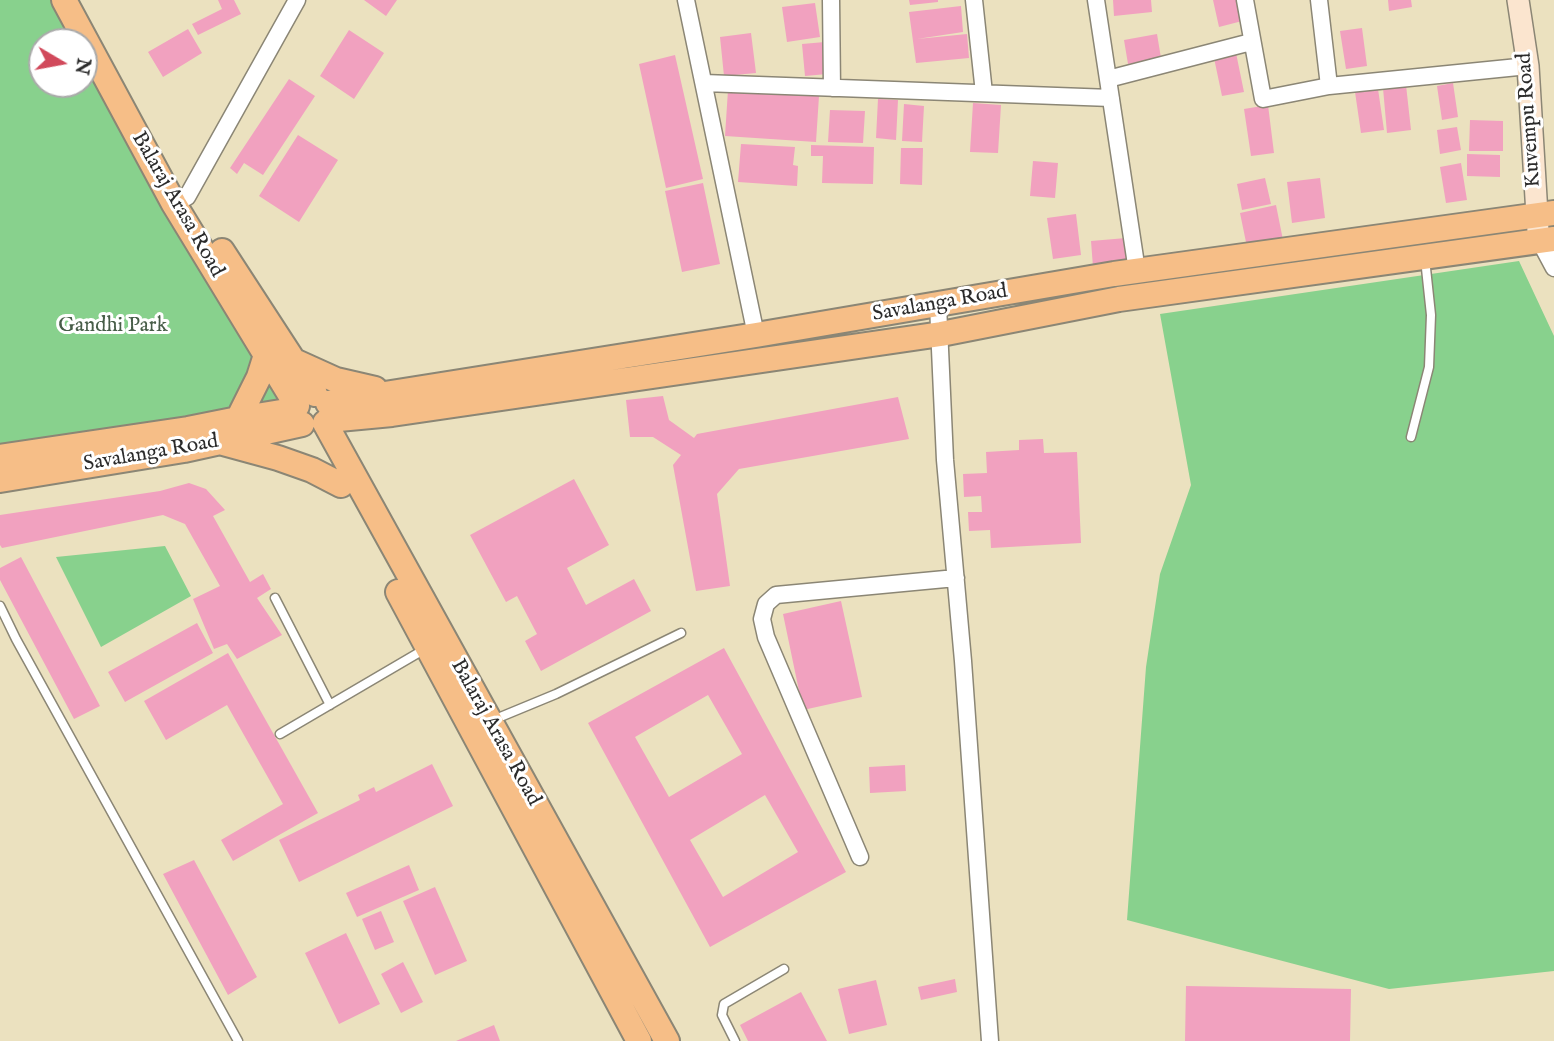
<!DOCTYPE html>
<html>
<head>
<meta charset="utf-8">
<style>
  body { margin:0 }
  #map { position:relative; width:1554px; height:1041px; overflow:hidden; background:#ebe1bf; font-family:"IM FELL English",serif }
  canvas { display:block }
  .north { position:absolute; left:28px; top:28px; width:70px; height:70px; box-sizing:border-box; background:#fff; border:2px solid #aaa; border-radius:50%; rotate:100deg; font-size:19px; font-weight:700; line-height:28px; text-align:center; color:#2b2b2b }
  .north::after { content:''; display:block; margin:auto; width:24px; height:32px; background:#d1495b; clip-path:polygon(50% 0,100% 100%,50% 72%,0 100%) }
</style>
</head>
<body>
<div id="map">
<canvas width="1554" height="1041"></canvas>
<div class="north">N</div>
</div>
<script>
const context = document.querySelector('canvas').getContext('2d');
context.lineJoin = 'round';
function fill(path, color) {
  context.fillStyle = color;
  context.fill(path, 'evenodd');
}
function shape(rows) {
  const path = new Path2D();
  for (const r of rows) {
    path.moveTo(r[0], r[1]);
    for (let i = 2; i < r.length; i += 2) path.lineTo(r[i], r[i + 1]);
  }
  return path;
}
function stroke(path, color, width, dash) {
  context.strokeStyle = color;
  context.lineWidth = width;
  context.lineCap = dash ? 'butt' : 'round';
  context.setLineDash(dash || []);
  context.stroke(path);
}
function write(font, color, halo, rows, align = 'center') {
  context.font = font + ' "IM FELL English",serif';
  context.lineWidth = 6;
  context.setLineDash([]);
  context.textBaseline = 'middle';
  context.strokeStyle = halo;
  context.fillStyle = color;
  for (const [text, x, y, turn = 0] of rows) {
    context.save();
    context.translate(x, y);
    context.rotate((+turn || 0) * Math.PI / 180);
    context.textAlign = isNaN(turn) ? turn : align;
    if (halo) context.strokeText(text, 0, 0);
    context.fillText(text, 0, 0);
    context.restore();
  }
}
fill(shape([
  [0,0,60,0,83,42,42,42,42,84,84,84,84,44,288,414,0,459],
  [1519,261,1554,336,1554,971,1389,989,1127,920,1146,667,1160,574,1191,485,1160,314],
  [165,546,191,596,101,647,56,557]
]), '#88d18d');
fill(shape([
  [218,0,234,0,241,14,198,35,192,24,222,9],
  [364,0,397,0,386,16],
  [909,0,938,0,938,2,910,5],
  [1113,0,1151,0,1152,12,1114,16],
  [1213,0,1241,0,1246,20,1219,27],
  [1388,0,1411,0,1412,7,1389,11],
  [815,3,820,37,787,42,782,7],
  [961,6,963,32,917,39,967,34,969,58,916,63,909,12],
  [1362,28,1367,66,1346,69,1340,31],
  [188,29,202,53,163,77,148,52],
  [349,30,384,53,354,99,320,76],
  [751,33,756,73,724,76,720,37],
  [1157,34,1161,58,1128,64,1124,40],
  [825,42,827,74,805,76,802,44],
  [1236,53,1244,92,1222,96,1214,58],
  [675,55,703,179,666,188,639,64],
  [289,79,315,96,263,175,244,163,237,174,230,168],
  [1453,83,1458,117,1442,120,1437,86],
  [1406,85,1411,130,1387,133,1383,88],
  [1378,89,1384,130,1361,133,1355,92],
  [728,90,819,96,816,142,725,136],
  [878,99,898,100,896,140,876,138],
  [973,103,1001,105,998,153,970,152],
  [904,104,924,106,922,142,902,141],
  [1268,105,1274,153,1251,156,1244,109],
  [830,110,865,111,863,143,828,142],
  [1470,120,1503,121,1503,151,1469,151],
  [1457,127,1461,150,1440,154,1437,130],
  [298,135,338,160,299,222,259,196],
  [741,144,795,147,793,165,798,166,797,186,738,182],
  [811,145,874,147,873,184,822,183,823,156,811,156],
  [901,148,923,148,922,185,900,184],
  [1467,154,1500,155,1500,177,1467,176],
  [1033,161,1058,163,1055,198,1030,196],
  [1461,163,1467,200,1446,203,1440,167],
  [1265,178,1271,204,1242,210,1237,184],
  [1320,178,1325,218,1292,223,1287,182],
  [703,183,720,264,682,272,665,191],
  [1276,205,1283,240,1247,247,1240,213],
  [1076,214,1081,255,1053,259,1047,218],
  [1126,238,1128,264,1093,267,1091,241],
  [663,396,669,420,694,438,697,434,898,397,909,439,739,469,717,494,730,586,696,591,673,465,681,455,653,437,630,437,626,400],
  [1043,439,1044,453,1077,452,1081,543,991,548,990,530,969,531,968,512,982,512,981,496,964,497,963,474,987,473,986,452,1019,450,1019,440],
  [574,479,609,545,567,568,586,605,634,579,651,611,541,671,525,641,537,634,517,596,506,602,470,535],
  [189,483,206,489,225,510,213,516,250,582,263,574,271,589,257,598,282,635,237,659,227,644,214,649,193,599,220,586,185,524,163,515,2,548,0,545,0,515,160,491],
  [21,557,100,706,74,719,0,580,0,568],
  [841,601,862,697,803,710,783,614],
  [197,623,213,653,125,702,108,672],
  [724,648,846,872,710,947,588,723],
  [708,695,742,754,669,797,635,737],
  [765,795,798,852,723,897,690,840],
  [228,653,318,813,233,861,221,840,283,804,227,705,166,740,144,701],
  [432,764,453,806,299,882,279,840,360,800,358,795,374,787,376,792],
  [905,765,906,791,870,793,869,767],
  [194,860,257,977,228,995,163,874],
  [409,865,419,890,357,917,346,893],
  [435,887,467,961,435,975,403,901],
  [381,911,394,942,375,950,362,919],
  [346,933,380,1004,339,1024,305,953],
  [403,962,423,1002,401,1013,381,974],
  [955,979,957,992,921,1000,918,987],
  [876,980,887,1025,849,1034,838,989],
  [1186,986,1351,989,1350,1041,1185,1041],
  [801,992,827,1041,748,1041,740,1025],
  [494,1025,500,1041,456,1041]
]), '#f1a1bf');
const service = shape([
  [1411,437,1429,367,1431,315,1425,259],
  [275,598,330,705],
  [0,606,16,639,238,1041],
  [493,720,556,694,681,633],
  [280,734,425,649],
  [735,1041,722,1015,724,1004,784,969]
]);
const minor = shape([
  [686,0,756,335],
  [831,0,832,88],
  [974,0,984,93],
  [1096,0,1137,271],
  [1245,0,1263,99,1329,86],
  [1319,0,1329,86,1528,66],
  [1108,79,1251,42],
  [704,83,1111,98],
  [174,204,187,197,297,0],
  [1539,240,1554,268],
  [938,305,945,460,963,661,990,1041],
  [860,857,766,637,762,619,766,604,776,595,956,578]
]);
const secondary = shape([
  [1518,0,1528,66,1538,231]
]);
const primary = shape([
  [64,0,174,204,297,406],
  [222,251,315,394],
  [294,361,336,380,375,389],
  [328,403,756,335,1114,274,1554,213],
  [238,419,259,377,266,355],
  [328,420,392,414,941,334,1119,299,1554,239],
  [325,423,667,1041],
  [223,443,278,458,312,470,341,485],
  [0,457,188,429,238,419,293,410],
  [0,480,184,450,302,424],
  [398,592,639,1041]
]);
stroke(service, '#8b8675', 11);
stroke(minor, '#8b8675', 19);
stroke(secondary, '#8b8675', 24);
stroke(primary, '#8b8675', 28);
stroke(service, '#fff', 8);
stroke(minor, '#fff', 16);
stroke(secondary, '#fbe5cf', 21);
stroke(primary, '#f6be87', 24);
write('21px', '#2b2b2b', '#fff', [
  ["Kuvempu Road",1530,120,-94],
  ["Balaraj Arasa Road",177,205,60],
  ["Savalanga Road",940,304,-10],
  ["Savalanga Road",151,454,-10],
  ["Balaraj Arasa Road",495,733,61]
]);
write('21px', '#475d48', '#fff', [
  ["Gandhi Park",113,327]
]);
</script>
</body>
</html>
